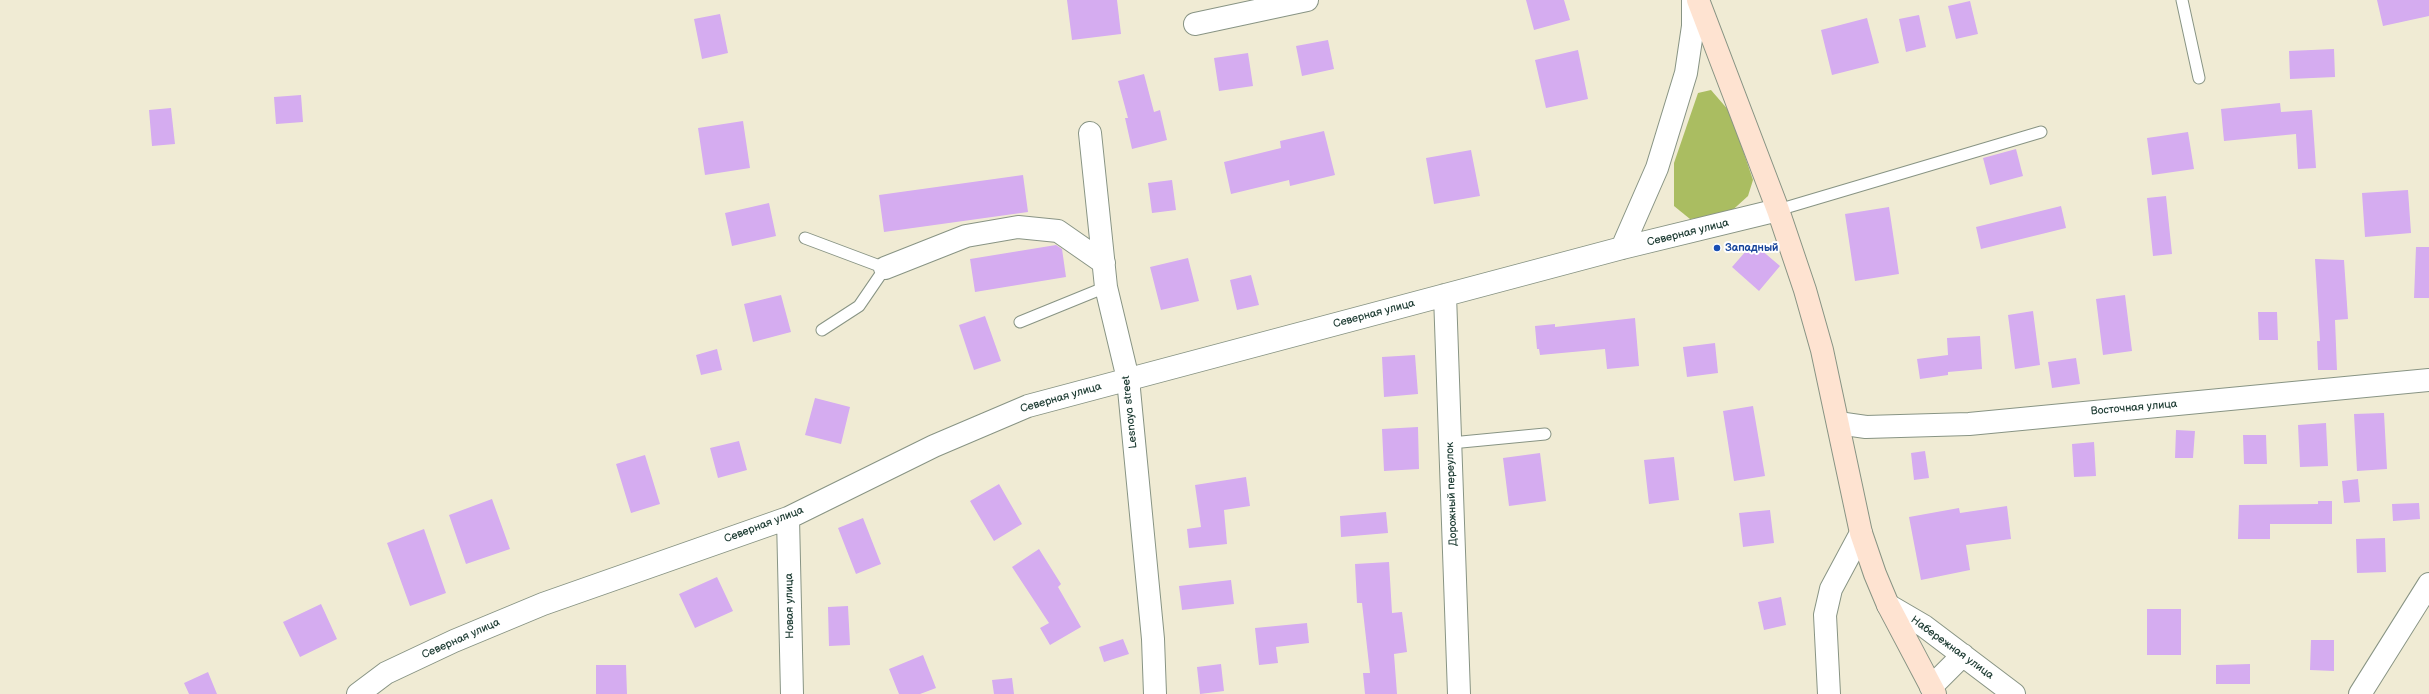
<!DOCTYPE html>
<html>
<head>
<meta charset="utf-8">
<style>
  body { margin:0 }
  canvas { display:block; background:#f0ebd4 }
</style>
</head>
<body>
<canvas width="2429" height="694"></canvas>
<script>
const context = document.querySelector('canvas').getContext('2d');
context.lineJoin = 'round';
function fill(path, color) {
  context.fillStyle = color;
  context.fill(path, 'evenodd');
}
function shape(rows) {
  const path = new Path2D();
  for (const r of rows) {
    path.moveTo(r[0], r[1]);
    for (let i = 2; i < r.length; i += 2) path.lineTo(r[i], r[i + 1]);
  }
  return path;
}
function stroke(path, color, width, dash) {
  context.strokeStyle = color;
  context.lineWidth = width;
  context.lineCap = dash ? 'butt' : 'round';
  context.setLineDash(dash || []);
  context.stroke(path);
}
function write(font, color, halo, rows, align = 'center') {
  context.font = font + ' "Balsamiq Sans",sans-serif';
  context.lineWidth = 4;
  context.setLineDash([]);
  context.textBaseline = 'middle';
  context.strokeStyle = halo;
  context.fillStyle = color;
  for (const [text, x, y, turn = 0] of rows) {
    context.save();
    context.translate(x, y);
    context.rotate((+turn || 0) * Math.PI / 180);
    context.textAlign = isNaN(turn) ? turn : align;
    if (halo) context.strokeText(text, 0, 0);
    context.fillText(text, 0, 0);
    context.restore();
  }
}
fill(shape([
  [1711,90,1730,112,1753,180,1748,196,1726,216,1690,219,1674,206,1674,163,1698,93]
]), '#aabd61');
fill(shape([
  [1067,0,1117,0,1121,34,1072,40],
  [1526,0,1564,0,1570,20,1534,30],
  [2377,0,2429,0,2429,16,2383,26],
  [1970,1,1978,34,1956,39,1948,6],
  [720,14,728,53,702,59,694,19],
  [1919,15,1926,47,1906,52,1899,19],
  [1867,18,1879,63,1832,75,1821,30],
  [1328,40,1334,69,1302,76,1296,46],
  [2334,49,2335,77,2290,79,2289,51],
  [1578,50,1588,99,1546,108,1535,60],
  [1248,53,1253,86,1219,91,1214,58],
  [1144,74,1154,112,1160,110,1167,140,1132,149,1125,118,1128,118,1118,81],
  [301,95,303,122,276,124,274,97],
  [2280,103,2281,112,2312,110,2316,168,2298,169,2296,134,2224,141,2221,109],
  [171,108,175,144,152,146,149,110],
  [743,121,750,168,705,175,698,128],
  [1324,131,1335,175,1290,186,1289,180,1231,194,1224,162,1281,148,1280,141],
  [2188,132,2194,169,2152,175,2147,138],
  [2016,149,2023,176,1990,185,1983,158],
  [1471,150,1480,196,1434,204,1426,158],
  [1023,175,1028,212,884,232,879,195],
  [1172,180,1176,210,1152,213,1148,183],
  [2408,190,2411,233,2365,237,2362,193],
  [2166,196,2172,254,2153,256,2147,198],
  [769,203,776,236,732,246,725,213],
  [2061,206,2066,228,1981,249,1976,227],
  [1889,207,1899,274,1855,281,1845,214],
  [1753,243,1780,266,1759,291,1732,267],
  [1056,245,1062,249,1066,277,975,292,970,259],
  [2416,247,2429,247,2429,298,2414,298],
  [1188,258,1199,301,1161,310,1150,267],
  [2315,259,2344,260,2348,319,2335,320,2337,370,2318,370,2317,341,2320,341],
  [1251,275,1259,305,1237,310,1230,280],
  [781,295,791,332,753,342,744,304],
  [2125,295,2132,351,2103,355,2096,299],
  [2033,311,2040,365,2015,369,2008,315],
  [2258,312,2277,312,2278,340,2259,340],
  [985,316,1001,361,974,370,959,325],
  [1635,318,1639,366,1607,369,1605,349,1540,355,1539,349,1537,349,1535,326,1555,324,1555,327],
  [1980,336,1982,369,1948,372,1948,375,1920,379,1917,359,1948,355,1947,338],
  [1715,343,1718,373,1687,377,1683,347],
  [717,349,722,370,701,375,696,355],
  [1415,355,1418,394,1384,397,1382,357],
  [2076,358,2080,384,2052,388,2048,362],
  [815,398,850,407,841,444,805,435],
  [1753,406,1765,476,1734,481,1723,411],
  [2384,413,2387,469,2357,471,2354,414],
  [2326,423,2328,466,2300,467,2298,425],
  [1418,427,1419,469,1384,471,1382,429],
  [2176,430,2195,431,2193,458,2175,458],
  [2243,435,2266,435,2267,464,2244,464],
  [739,441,747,470,718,478,710,448],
  [2094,442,2096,476,2074,477,2072,444],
  [1925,451,1929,478,1914,480,1911,453],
  [1540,453,1546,501,1509,506,1503,458],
  [645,455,660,504,631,513,616,464],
  [1674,457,1679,500,1649,504,1644,460],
  [1246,477,1250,506,1224,510,1227,544,1189,548,1187,529,1201,527,1195,485],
  [2358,479,2360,502,2344,503,2342,481],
  [999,484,1022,524,994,541,970,501],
  [492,499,510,549,466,564,449,515],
  [2318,501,2332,501,2332,524,2270,524,2270,539,2238,539,2239,505,2318,504],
  [2419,503,2420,519,2393,521,2392,504],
  [2007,506,2011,539,1966,545,1970,570,1921,580,1909,517,1959,508,1960,513],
  [1770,510,1774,543,1743,547,1739,513],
  [1386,512,1388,533,1341,537,1340,516],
  [863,518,881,564,856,574,838,528],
  [424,529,446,593,410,606,387,543],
  [2385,538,2386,572,2357,573,2356,539],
  [1039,549,1061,584,1058,587,1081,627,1050,645,1040,628,1049,623,1012,567],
  [1389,562,1392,613,1402,612,1407,652,1394,654,1397,694,1365,694,1363,673,1370,673,1362,603,1357,603,1355,564],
  [717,577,733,611,695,628,679,594],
  [1231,580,1234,604,1182,610,1179,586],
  [1781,597,1786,625,1764,630,1758,602],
  [321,604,337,639,300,657,283,622],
  [848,606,850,645,829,646,828,607],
  [2147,609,2181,609,2181,655,2147,655],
  [1307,623,1309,643,1276,647,1278,663,1259,665,1255,628],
  [1123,639,1129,654,1104,662,1099,647],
  [2311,640,2334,640,2334,671,2310,670],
  [923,655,936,688,920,694,899,694,889,669],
  [1221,664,1224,691,1200,694,1197,667],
  [2250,664,2250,684,2216,684,2216,665],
  [596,665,626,665,627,694,596,694],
  [208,672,217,694,189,694,184,683],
  [1012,678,1014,694,994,694,992,680]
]), '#d5acf0');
const lane = shape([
  [2182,0,2199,78],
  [1778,210,2041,132],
  [805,238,885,268,859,306,822,330],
  [1020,322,1106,287],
  [1451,443,1545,434]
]);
const street = shape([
  [1195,24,1307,0],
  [1090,133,1106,287,1128,379,1153,639,1155,694],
  [1622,248,1657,168,1686,73,1693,26,1693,0],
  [885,268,966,236,1018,227,1058,231,1104,263],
  [1445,295,1459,694],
  [1838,423,1866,427,1969,424,2429,380],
  [788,518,792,694],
  [1888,605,1924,626,2014,694],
  [1931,687,1963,655],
  [358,694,386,673,454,641,543,604,788,518,934,446,1028,406,1622,248,1778,210],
  [1829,694,1825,615,1831,589,1861,533],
  [2360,694,2429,584]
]);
const secondary = shape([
  [1698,0,1778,210,1805,290,1822,350,1861,533,1875,574,1888,605,1935,694]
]);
stroke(lane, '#889484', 13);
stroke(street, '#889484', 24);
stroke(secondary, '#889484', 24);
stroke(lane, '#fff', 11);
stroke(street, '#fff', 22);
stroke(secondary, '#fee3d1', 22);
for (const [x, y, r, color] of [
  [1717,248,4,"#1a4fb4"]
]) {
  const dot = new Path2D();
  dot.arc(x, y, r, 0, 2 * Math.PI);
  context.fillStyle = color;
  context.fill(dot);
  stroke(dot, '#fff', 1.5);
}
write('11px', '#1f3d34', '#fff', [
  ["Северная улица",1688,233,-14],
  ["Северная улица",1374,314,-15],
  ["Северная улица",1061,398,-16],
  ["Восточная улица",2134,408,-5],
  ["Lesnaya street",1130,412,-96],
  ["Дорожный переулок",1452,494,-92],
  ["Северная улица",764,525,-21],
  ["Новая улица",790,606,-91],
  ["Северная улица",461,639,-24],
  ["Набережная улица",1952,648,36]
]);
write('bold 11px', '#164399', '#fff', [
  ["Западный",1725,248]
], 'left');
</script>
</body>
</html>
